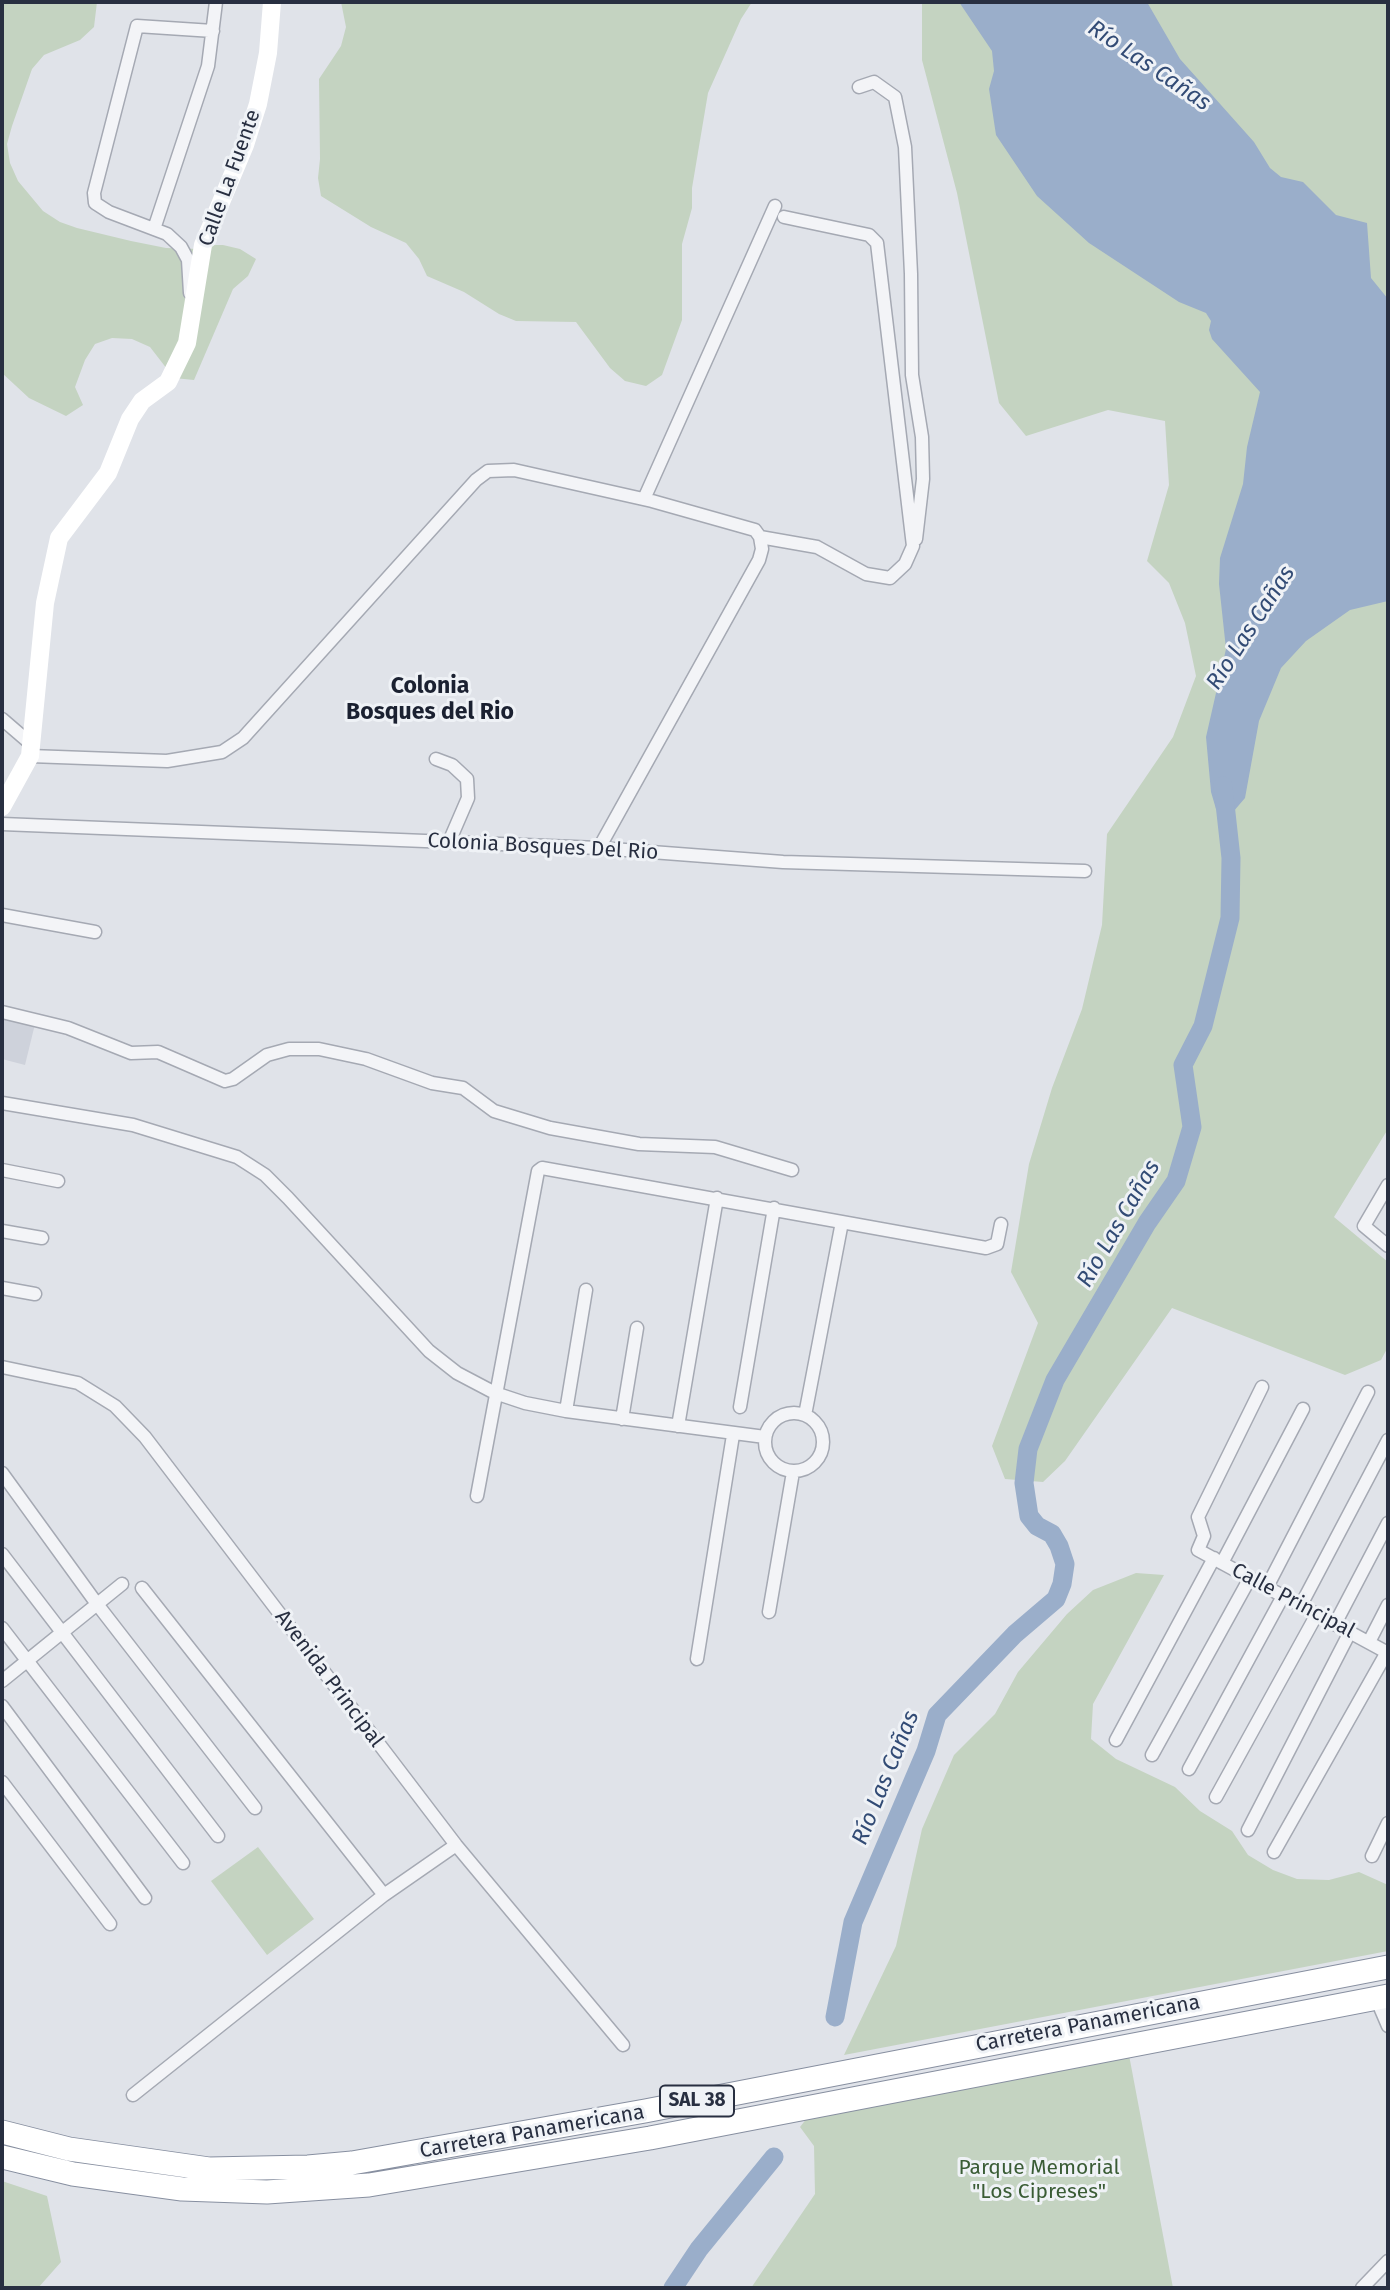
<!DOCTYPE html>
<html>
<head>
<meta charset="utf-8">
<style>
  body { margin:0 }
  #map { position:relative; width:1390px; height:2290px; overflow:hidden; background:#e0e3e9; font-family:"Fira Sans",sans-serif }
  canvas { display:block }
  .frame { position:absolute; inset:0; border:4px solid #282f41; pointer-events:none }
</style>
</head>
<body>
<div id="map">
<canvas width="1390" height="2290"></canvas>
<div class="frame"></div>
</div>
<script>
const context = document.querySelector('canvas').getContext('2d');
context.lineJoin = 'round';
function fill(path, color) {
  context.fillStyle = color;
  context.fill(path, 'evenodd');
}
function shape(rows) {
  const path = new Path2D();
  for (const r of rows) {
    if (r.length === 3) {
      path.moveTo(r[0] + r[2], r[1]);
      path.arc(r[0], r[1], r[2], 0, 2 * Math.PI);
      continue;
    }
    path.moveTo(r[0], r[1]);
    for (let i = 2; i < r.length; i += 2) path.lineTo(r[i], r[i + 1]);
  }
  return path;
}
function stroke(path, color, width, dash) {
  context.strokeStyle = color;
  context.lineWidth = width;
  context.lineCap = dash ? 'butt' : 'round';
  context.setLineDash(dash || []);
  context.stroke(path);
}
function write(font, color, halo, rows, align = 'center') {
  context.font = font + ' "Fira Sans",sans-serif';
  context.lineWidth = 6;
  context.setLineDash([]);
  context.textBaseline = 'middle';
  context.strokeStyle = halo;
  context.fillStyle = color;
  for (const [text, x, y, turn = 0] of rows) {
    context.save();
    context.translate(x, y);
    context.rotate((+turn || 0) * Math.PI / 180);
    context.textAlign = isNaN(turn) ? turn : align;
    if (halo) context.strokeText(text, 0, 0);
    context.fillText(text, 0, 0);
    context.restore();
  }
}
fill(shape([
  [2,1014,36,1020,25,1065,2,1059]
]), '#ced2db');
fill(shape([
  [2,2,97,2,94,27,80,40,44,55,32,69,12,126,7,144,10,163,18,181,43,211,60,222,77,228,131,241,166,248,199,249,203,245,223,245,240,249,256,259,248,276,233,289,194,380,174,378,150,347,132,339,112,338,95,344,85,360,75,387,83,405,66,416,29,398,2,373],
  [341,2,752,2,741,19,708,93,692,188,692,208,682,244,682,320,662,375,646,386,625,381,610,368,576,322,516,321,499,314,464,292,427,276,419,259,406,243,371,227,321,196,318,178,320,159,319,79,341,46,346,27],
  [922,2,1388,2,1388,1129,1334,1217,1388,1262,1388,1347,1381,1360,1345,1375,1172,1308,1065,1461,1043,1482,1005,1479,992,1446,1038,1323,1011,1272,1029,1164,1052,1088,1082,1009,1102,925,1107,834,1173,737,1196,676,1185,623,1169,583,1147,561,1169,485,1165,421,1108,410,1026,436,999,403,957,193,922,60],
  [1136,1573,1164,1575,1093,1704,1091,1739,1116,1759,1175,1787,1200,1811,1232,1831,1248,1855,1273,1870,1297,1879,1329,1880,1359,1872,1388,1885,1388,1951,844,2055,896,1946,922,1829,954,1755,995,1714,1018,1672,1067,1614,1093,1590],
  [258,1847,314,1919,267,1955,211,1881],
  [1129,2055,1173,2288,751,2288,815,2194,814,2146,800,2127,814,2109],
  [2,2181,47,2196,61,2262,38,2288,2,2288]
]), '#c4d3c1');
fill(shape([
  [959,2,1147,2,1180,59,1254,142,1270,168,1281,177,1303,182,1336,215,1367,223,1371,278,1388,299,1388,601,1350,610,1306,641,1281,668,1259,721,1245,798,1233,812,1216,809,1211,792,1206,737,1226,649,1219,584,1220,558,1243,484,1247,447,1260,392,1212,339,1209,330,1211,321,1206,313,1179,302,1089,243,1037,196,996,135,989,89,994,71,992,51]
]), '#9aaeca');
stroke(shape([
  [835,2017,853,1922,926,1751,937,1715,1015,1634,1056,1599,1062,1584,1065,1564,1059,1546,1052,1534,1037,1526,1029,1516,1024,1483,1028,1449,1055,1380,1147,1223,1176,1181,1192,1127,1183,1065,1203,1026,1230,918,1231,858,1223,786],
  [673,2288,699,2249,774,2157]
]), '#9aaeca', 19);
const street = shape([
  [859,87,874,82,895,97,905,147,911,274,912,375,922,437,923,479,916,539],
  [154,229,208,66,216,2],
  [190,293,188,260,181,247,167,234,109,212,95,203,94,193,137,26,213,31],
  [644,499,775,206],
  [760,537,817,547,866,574,890,578,905,564,913,546,877,243,869,235,784,217],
  [2,719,31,744],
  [30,756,167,761,222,752,243,738,476,480,488,471,514,470,652,501,755,530,760,537,762,549,759,560,599,848],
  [436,759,452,765,467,779,468,798,449,842],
  [2,824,599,848,783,862,1085,871],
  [2,915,95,932],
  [2,1012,68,1028,131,1053,158,1052,225,1081,233,1079,267,1055,289,1049,319,1049,366,1059,432,1083,463,1088,494,1111,550,1128,639,1144,715,1147,792,1170],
  [2,1103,133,1125,237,1157,265,1175,288,1198,429,1351,457,1373,495,1393,525,1403,566,1411,765,1437],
  [2,1170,58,1181],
  [1388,1185,1364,1226,1388,1246],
  [2,1231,42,1238],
  [2,1288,35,1294],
  [2,1367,78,1383,115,1406,145,1437,456,1845,623,2045],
  [1262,1387,1198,1517,1204,1536,1198,1550,1388,1653],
  [740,1407,774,1208],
  [566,1411,586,1290],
  [794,1442,29],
  [805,1415,842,1222],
  [622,1419,637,1328],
  [678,1426,717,1198],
  [2,1473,97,1604,255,1808],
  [477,1496,538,1171,542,1168,986,1248,997,1244,1001,1224],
  [2,1554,218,1836],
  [1222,1563,1303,1409],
  [1267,1587,1368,1392],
  [142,1588,384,1895],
  [1301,1605,1388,1440],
  [769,1612,793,1472],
  [1335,1624,1388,1523],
  [2,1628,183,1863],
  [1369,1642,1388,1605],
  [697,1659,733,1435],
  [2,1681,122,1584],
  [2,1706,145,1898],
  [1116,1740,1214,1558],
  [1152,1755,1250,1578],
  [1189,1769,1283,1596],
  [2,1782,110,1924],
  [1216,1797,1317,1614],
  [1248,1830,1350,1632],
  [1274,1852,1387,1652],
  [1372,1856,1388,1823],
  [1376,1998,1388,2026],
  [133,2095,384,1895,456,1845],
  [1362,2288,1388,2261]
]);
const highway = shape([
  [2,2132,69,2149,209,2169,308,2167,352,2163,645,2111,1388,1967],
  [2,2157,73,2174,182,2189,267,2192,369,2185,650,2138,1388,1996]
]);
stroke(street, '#a5a9b3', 15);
stroke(highway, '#878fa0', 25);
stroke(street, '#f3f4f7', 12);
stroke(shape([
  [2,807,30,756,45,603,59,538,108,473,130,419,142,401,168,382,187,343,203,245,245,145,258,104,268,53,272,2]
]), '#fff', 18);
stroke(highway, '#fff', 23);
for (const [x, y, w] of [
  [697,2101,74]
]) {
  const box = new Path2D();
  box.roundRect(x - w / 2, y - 15.5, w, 31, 5);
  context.fillStyle = '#eff2f6';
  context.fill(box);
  stroke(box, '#282f41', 2);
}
write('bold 19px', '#282f41', null, [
  ["SAL 38",697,2101]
]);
write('21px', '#282f41', '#eff2f6', [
  ["Calle La Fuente",230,178,-70],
  ["Colonia Bosques Del Rio",543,847,3],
  ["Calle Principal",1293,1601,28],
  ["Avenida Principal",329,1679,53],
  ["Carretera Panamericana",1088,2024,-11],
  ["Carretera Panamericana",532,2132,-10]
]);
write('21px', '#3a5c35', '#eff2f6', [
  ["Parque Memorial",1039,2168],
  ["\"Los Cipreses\"",1039,2192]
]);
write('italic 23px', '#324b75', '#eff2f6', [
  ["Río Las Cañas",1149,66,34],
  ["Río Las Cañas",1251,628,-57],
  ["Río Las Cañas",1119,1224,-60],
  ["Río Las Cañas",886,1778,-68]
]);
write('bold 23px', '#1b2131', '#eff2f6', [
  ["Colonia",430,687],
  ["Bosques del Rio",430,713]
]);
</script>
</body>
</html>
